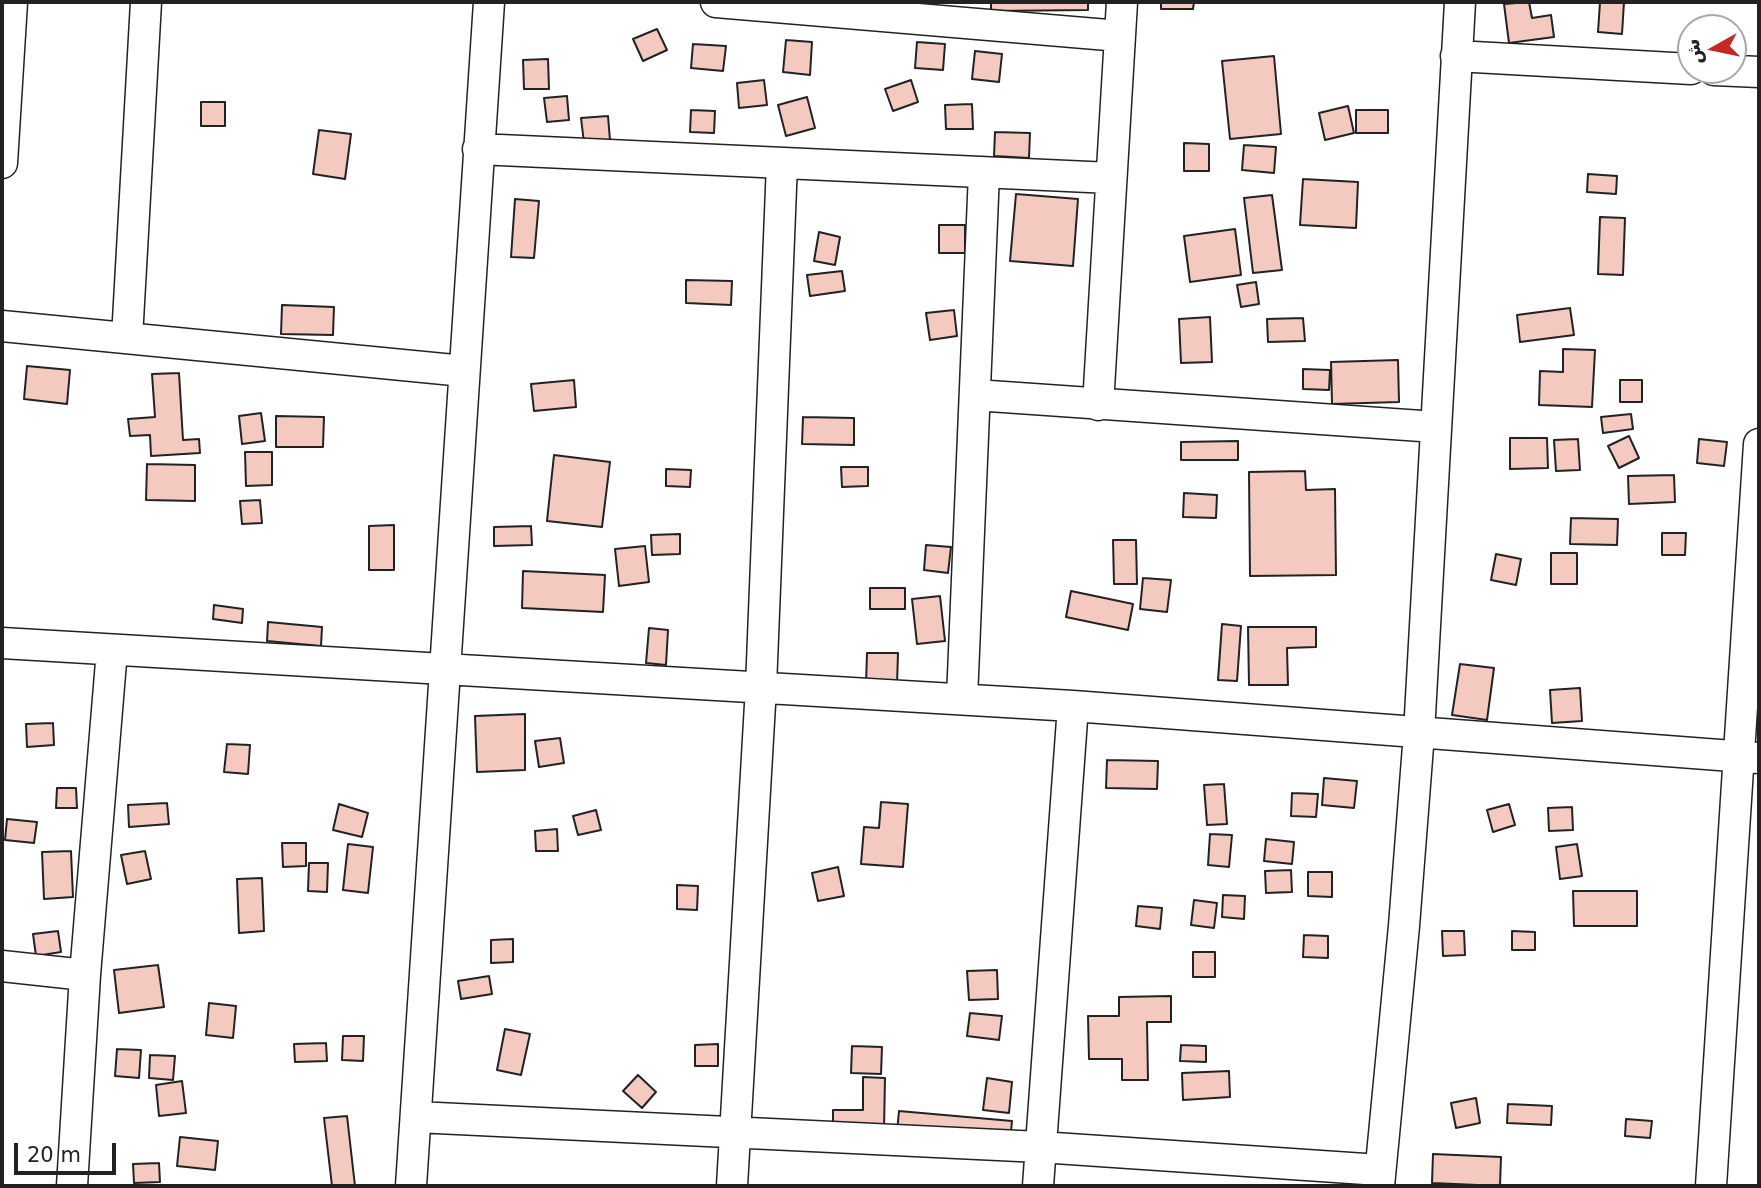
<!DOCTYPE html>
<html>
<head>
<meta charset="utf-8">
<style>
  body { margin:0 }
  #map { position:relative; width:1761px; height:1188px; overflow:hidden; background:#fff; font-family:"DejaVu Sans","Noto Sans Arabic",sans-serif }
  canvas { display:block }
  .frame { position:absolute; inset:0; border:4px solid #222; pointer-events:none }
  .north { position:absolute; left:1677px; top:14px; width:70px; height:70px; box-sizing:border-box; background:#fff; border:2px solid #a7a7a7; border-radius:50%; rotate:261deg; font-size:19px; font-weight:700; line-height:28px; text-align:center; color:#222 }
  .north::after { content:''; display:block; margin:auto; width:24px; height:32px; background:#c62828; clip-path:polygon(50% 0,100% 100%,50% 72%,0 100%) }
  .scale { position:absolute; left:14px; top:1143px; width:102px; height:32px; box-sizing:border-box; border:4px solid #222; border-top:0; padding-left:9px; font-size:21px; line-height:24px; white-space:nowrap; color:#222; -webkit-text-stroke:5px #fff; paint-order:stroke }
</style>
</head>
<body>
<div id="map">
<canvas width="1761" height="1188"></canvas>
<div class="frame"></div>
<div class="north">ش</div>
<div class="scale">20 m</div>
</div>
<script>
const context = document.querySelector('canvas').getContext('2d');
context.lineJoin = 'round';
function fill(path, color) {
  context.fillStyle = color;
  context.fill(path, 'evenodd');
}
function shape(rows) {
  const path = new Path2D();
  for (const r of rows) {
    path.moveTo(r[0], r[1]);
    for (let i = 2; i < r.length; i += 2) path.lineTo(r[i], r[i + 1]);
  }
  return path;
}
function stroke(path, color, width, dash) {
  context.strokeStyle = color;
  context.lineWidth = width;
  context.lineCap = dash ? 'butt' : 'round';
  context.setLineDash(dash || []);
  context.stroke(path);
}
const building = shape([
  [991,2,1088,2,1088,10,991,11,991,2],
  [1161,2,1194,2,1193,9,1161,9,1161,2],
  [1529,2,1532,18,1551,15,1554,37,1509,43,1504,4,1529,2],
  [1600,2,1624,2,1622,34,1598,32,1600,2],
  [657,29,667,50,643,61,633,39,657,29],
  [786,40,812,42,810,75,783,72,786,40],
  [917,42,945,44,943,70,915,68,917,42],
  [693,44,726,46,723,71,691,68,693,44],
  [975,51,1002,54,999,82,972,79,975,51],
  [1274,56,1281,134,1230,139,1222,61,1274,56],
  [548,59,549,89,524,89,523,60,548,59],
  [764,80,767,105,739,108,737,83,764,80],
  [911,80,918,102,893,111,885,89,911,80],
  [567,96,569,120,547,122,544,98,567,96],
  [807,97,815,128,786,136,778,105,807,97],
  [201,102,225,102,225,126,201,126,201,102],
  [972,104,973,129,946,129,945,105,972,104],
  [1348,106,1354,133,1325,140,1319,113,1348,106],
  [691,110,715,111,714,133,690,132,691,110],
  [1356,110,1388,110,1388,133,1356,133,1356,110],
  [608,116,610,140,584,143,581,118,608,116],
  [319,130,351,134,345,179,313,174,319,130],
  [995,132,1030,133,1029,158,994,156,995,132],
  [1184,143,1209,144,1209,171,1184,171,1184,143],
  [1244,145,1276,147,1274,173,1242,170,1244,145],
  [1588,174,1617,176,1616,194,1587,192,1588,174],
  [1303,179,1358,182,1356,228,1300,225,1303,179],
  [1016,194,1078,199,1073,266,1010,261,1016,194],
  [1272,195,1282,270,1253,273,1244,198,1272,195],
  [515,199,539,201,534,258,511,257,515,199],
  [1600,217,1625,218,1623,275,1598,274,1600,217],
  [939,225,965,225,965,253,939,253,939,225],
  [1235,229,1241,275,1190,282,1184,236,1235,229],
  [819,232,840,237,835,265,814,261,819,232],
  [842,271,845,291,810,296,807,275,842,271],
  [686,280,732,281,731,305,686,303,686,280],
  [1256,282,1259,304,1241,307,1237,285,1256,282],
  [282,305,334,307,333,335,281,334,282,305],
  [1570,308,1574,335,1520,342,1517,315,1570,308],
  [954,310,957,336,930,340,926,313,954,310],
  [1210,317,1212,362,1181,363,1179,319,1210,317],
  [1303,318,1305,341,1268,342,1267,319,1303,318],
  [1563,349,1595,350,1592,407,1539,405,1540,371,1563,372,1563,349],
  [1398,360,1399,402,1332,404,1331,362,1398,360],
  [27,366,70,370,67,404,24,399,27,366],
  [1303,369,1330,370,1329,390,1303,389,1303,369],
  [179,373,183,440,199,439,200,453,151,456,150,435,130,436,128,419,155,417,152,374,179,373],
  [574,380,576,407,534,411,531,384,574,380],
  [1620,380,1642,380,1642,402,1620,402,1620,380],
  [261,413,265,441,242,444,239,416,261,413],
  [1631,414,1633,429,1603,433,1601,417,1631,414],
  [276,416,324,417,323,447,276,447,276,416],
  [803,417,854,418,854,445,802,444,803,417],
  [1629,436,1639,458,1619,468,1608,446,1629,436],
  [1510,438,1547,438,1548,468,1510,469,1510,438],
  [1578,439,1580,470,1556,471,1554,440,1578,439],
  [1699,439,1727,442,1724,466,1697,463,1699,439],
  [1238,441,1238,460,1181,460,1181,442,1238,441],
  [245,452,272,452,272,485,246,486,245,452],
  [554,455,610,462,602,527,547,521,554,455],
  [147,464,195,465,195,501,146,500,147,464],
  [841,467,868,467,868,486,842,487,841,467],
  [666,469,691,470,690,487,666,486,666,469],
  [1305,471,1306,490,1335,489,1336,575,1250,576,1249,472,1305,471],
  [1674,475,1675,502,1629,504,1628,476,1674,475],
  [1184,493,1217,495,1216,518,1183,517,1184,493],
  [260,500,262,523,242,524,240,501,260,500],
  [1571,518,1618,519,1617,545,1570,544,1571,518],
  [394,525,394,570,369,570,369,526,394,525],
  [531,526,532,545,494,546,494,527,531,526],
  [1662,533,1686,533,1685,555,1662,555,1662,533],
  [680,534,680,554,652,555,651,535,680,534],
  [1113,540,1136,540,1137,584,1114,584,1113,540],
  [926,545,951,547,948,573,924,570,926,545],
  [645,546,649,582,619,586,615,549,645,546],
  [1551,553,1577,553,1577,584,1551,584,1551,553],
  [1496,554,1521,559,1516,585,1491,580,1496,554],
  [523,571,605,575,603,612,522,608,523,571],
  [1143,578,1171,580,1167,612,1140,609,1143,578],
  [870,588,905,588,905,609,870,609,870,588],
  [1071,591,1133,604,1128,630,1066,617,1071,591],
  [940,596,945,641,917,644,912,599,940,596],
  [214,605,243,609,242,623,213,619,214,605],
  [268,622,322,627,321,646,267,641,268,622],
  [1222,624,1241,626,1237,681,1218,680,1222,624],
  [1248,627,1316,627,1316,647,1287,648,1288,685,1249,685,1248,627],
  [649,628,668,630,666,665,646,663,649,628],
  [867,653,898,653,897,685,866,684,867,653],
  [1460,664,1494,668,1487,720,1452,715,1460,664],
  [1580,688,1582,721,1552,723,1550,690,1580,688],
  [525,714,525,770,477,772,475,716,525,714],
  [53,723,54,745,27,747,26,724,53,723],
  [560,738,564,763,539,767,535,741,560,738],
  [227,744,250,745,248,774,224,772,227,744],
  [1107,760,1158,761,1157,789,1106,788,1107,760],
  [1324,778,1357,781,1354,808,1322,805,1324,778],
  [1224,784,1227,824,1207,825,1204,785,1224,784],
  [57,788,76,788,77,808,56,808,57,788],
  [1292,793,1318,794,1316,817,1291,816,1292,793],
  [881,802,908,804,903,867,861,864,864,827,879,828,881,802],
  [167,803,169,824,129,827,128,805,167,803],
  [339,804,368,813,362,837,333,830,339,804],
  [1509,804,1515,825,1493,832,1487,810,1509,804],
  [1572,807,1573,830,1549,831,1548,808,1572,807],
  [596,810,601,830,578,835,573,816,596,810],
  [7,819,37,822,34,843,5,840,7,819],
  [557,829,558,851,536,851,535,831,557,829],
  [1210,834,1232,835,1229,867,1208,865,1210,834],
  [1266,839,1294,842,1292,864,1264,861,1266,839],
  [282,843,306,843,306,866,283,867,282,843],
  [348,844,373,847,368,893,343,890,348,844],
  [1577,844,1582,876,1560,879,1556,847,1577,844],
  [71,851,73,897,44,899,42,852,71,851],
  [145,851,151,879,127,884,121,855,145,851],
  [309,863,328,863,327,892,308,891,309,863],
  [838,867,844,896,818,901,812,873,838,867],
  [1291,870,1292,892,1266,893,1265,871,1291,870],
  [1308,872,1332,872,1332,897,1308,896,1308,872],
  [262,878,264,931,239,933,237,879,262,878],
  [677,885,698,886,697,910,677,909,677,885],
  [1573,891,1637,891,1637,926,1574,926,1573,891],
  [1223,895,1245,896,1244,919,1222,917,1223,895],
  [1194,900,1217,903,1214,928,1191,925,1194,900],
  [1138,906,1162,908,1160,929,1136,926,1138,906],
  [58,931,61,952,36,956,33,934,58,931],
  [1442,931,1464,931,1465,955,1443,956,1442,931],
  [1512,931,1535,932,1535,950,1512,950,1512,931],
  [1304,935,1328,936,1328,958,1303,957,1304,935],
  [513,939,513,962,491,963,491,940,513,939],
  [1193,952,1215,952,1215,977,1193,977,1193,952],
  [158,965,164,1007,119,1013,114,970,158,965],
  [997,970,998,999,969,1000,967,971,997,970],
  [489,976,492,994,461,999,458,981,489,976],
  [1171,996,1171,1022,1147,1022,1148,1080,1122,1080,1122,1059,1089,1059,1088,1016,1119,1016,1119,997,1171,996],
  [209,1003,236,1006,233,1038,206,1035,209,1003],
  [970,1013,1002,1016,999,1040,967,1036,970,1013],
  [505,1029,530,1034,521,1075,497,1070,505,1029],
  [343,1036,364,1036,363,1061,342,1060,343,1036],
  [326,1043,327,1061,295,1062,294,1044,326,1043],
  [718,1044,718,1066,695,1066,695,1045,718,1044],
  [1181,1045,1206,1046,1206,1062,1180,1061,1181,1045],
  [852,1046,882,1047,881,1074,851,1073,852,1046],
  [117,1049,141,1050,139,1078,115,1076,117,1049],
  [150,1055,175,1056,173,1080,149,1078,150,1055],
  [1229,1071,1230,1097,1183,1100,1182,1073,1229,1071],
  [638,1075,656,1092,642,1108,623,1091,638,1075],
  [863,1077,885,1078,884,1130,833,1129,833,1110,863,1110,863,1077],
  [987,1078,1012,1082,1009,1113,983,1110,987,1078],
  [182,1081,186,1113,159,1116,156,1085,182,1081],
  [1476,1098,1480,1123,1456,1128,1451,1103,1476,1098],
  [1508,1104,1552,1106,1551,1125,1507,1123,1508,1104],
  [899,1111,1012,1121,1010,1142,897,1132,899,1111],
  [347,1116,355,1186,332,1186,324,1118,347,1116],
  [1626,1119,1652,1121,1650,1138,1625,1136,1626,1119],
  [180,1137,218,1141,215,1170,177,1166,180,1137],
  [1433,1154,1501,1157,1500,1186,1432,1183,1433,1154],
  [159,1163,160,1182,134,1183,133,1164,159,1163]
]);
fill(building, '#f3c9c0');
stroke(building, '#222', 2);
const minor = shape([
  [716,2,1120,36],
  [1456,56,1691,69],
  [1714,70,1759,72],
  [478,149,1111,178],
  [2,163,12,2],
  [2,326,464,371],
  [127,338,146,2],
  [975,395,1436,427],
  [1098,405,1122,2],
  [2,643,1073,706,1759,758],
  [962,699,984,173],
  [2,966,85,975],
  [416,1117,1040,1147,1380,1170],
  [72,1186,85,975,112,650],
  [411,1186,489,2],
  [732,1186,761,687,782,163],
  [1038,1186,1073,706],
  [1379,1186,1404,926,1419,733,1460,2],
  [1711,1186,1759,444]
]);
stroke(minor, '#222', 33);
stroke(minor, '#fff', 30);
</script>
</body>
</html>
